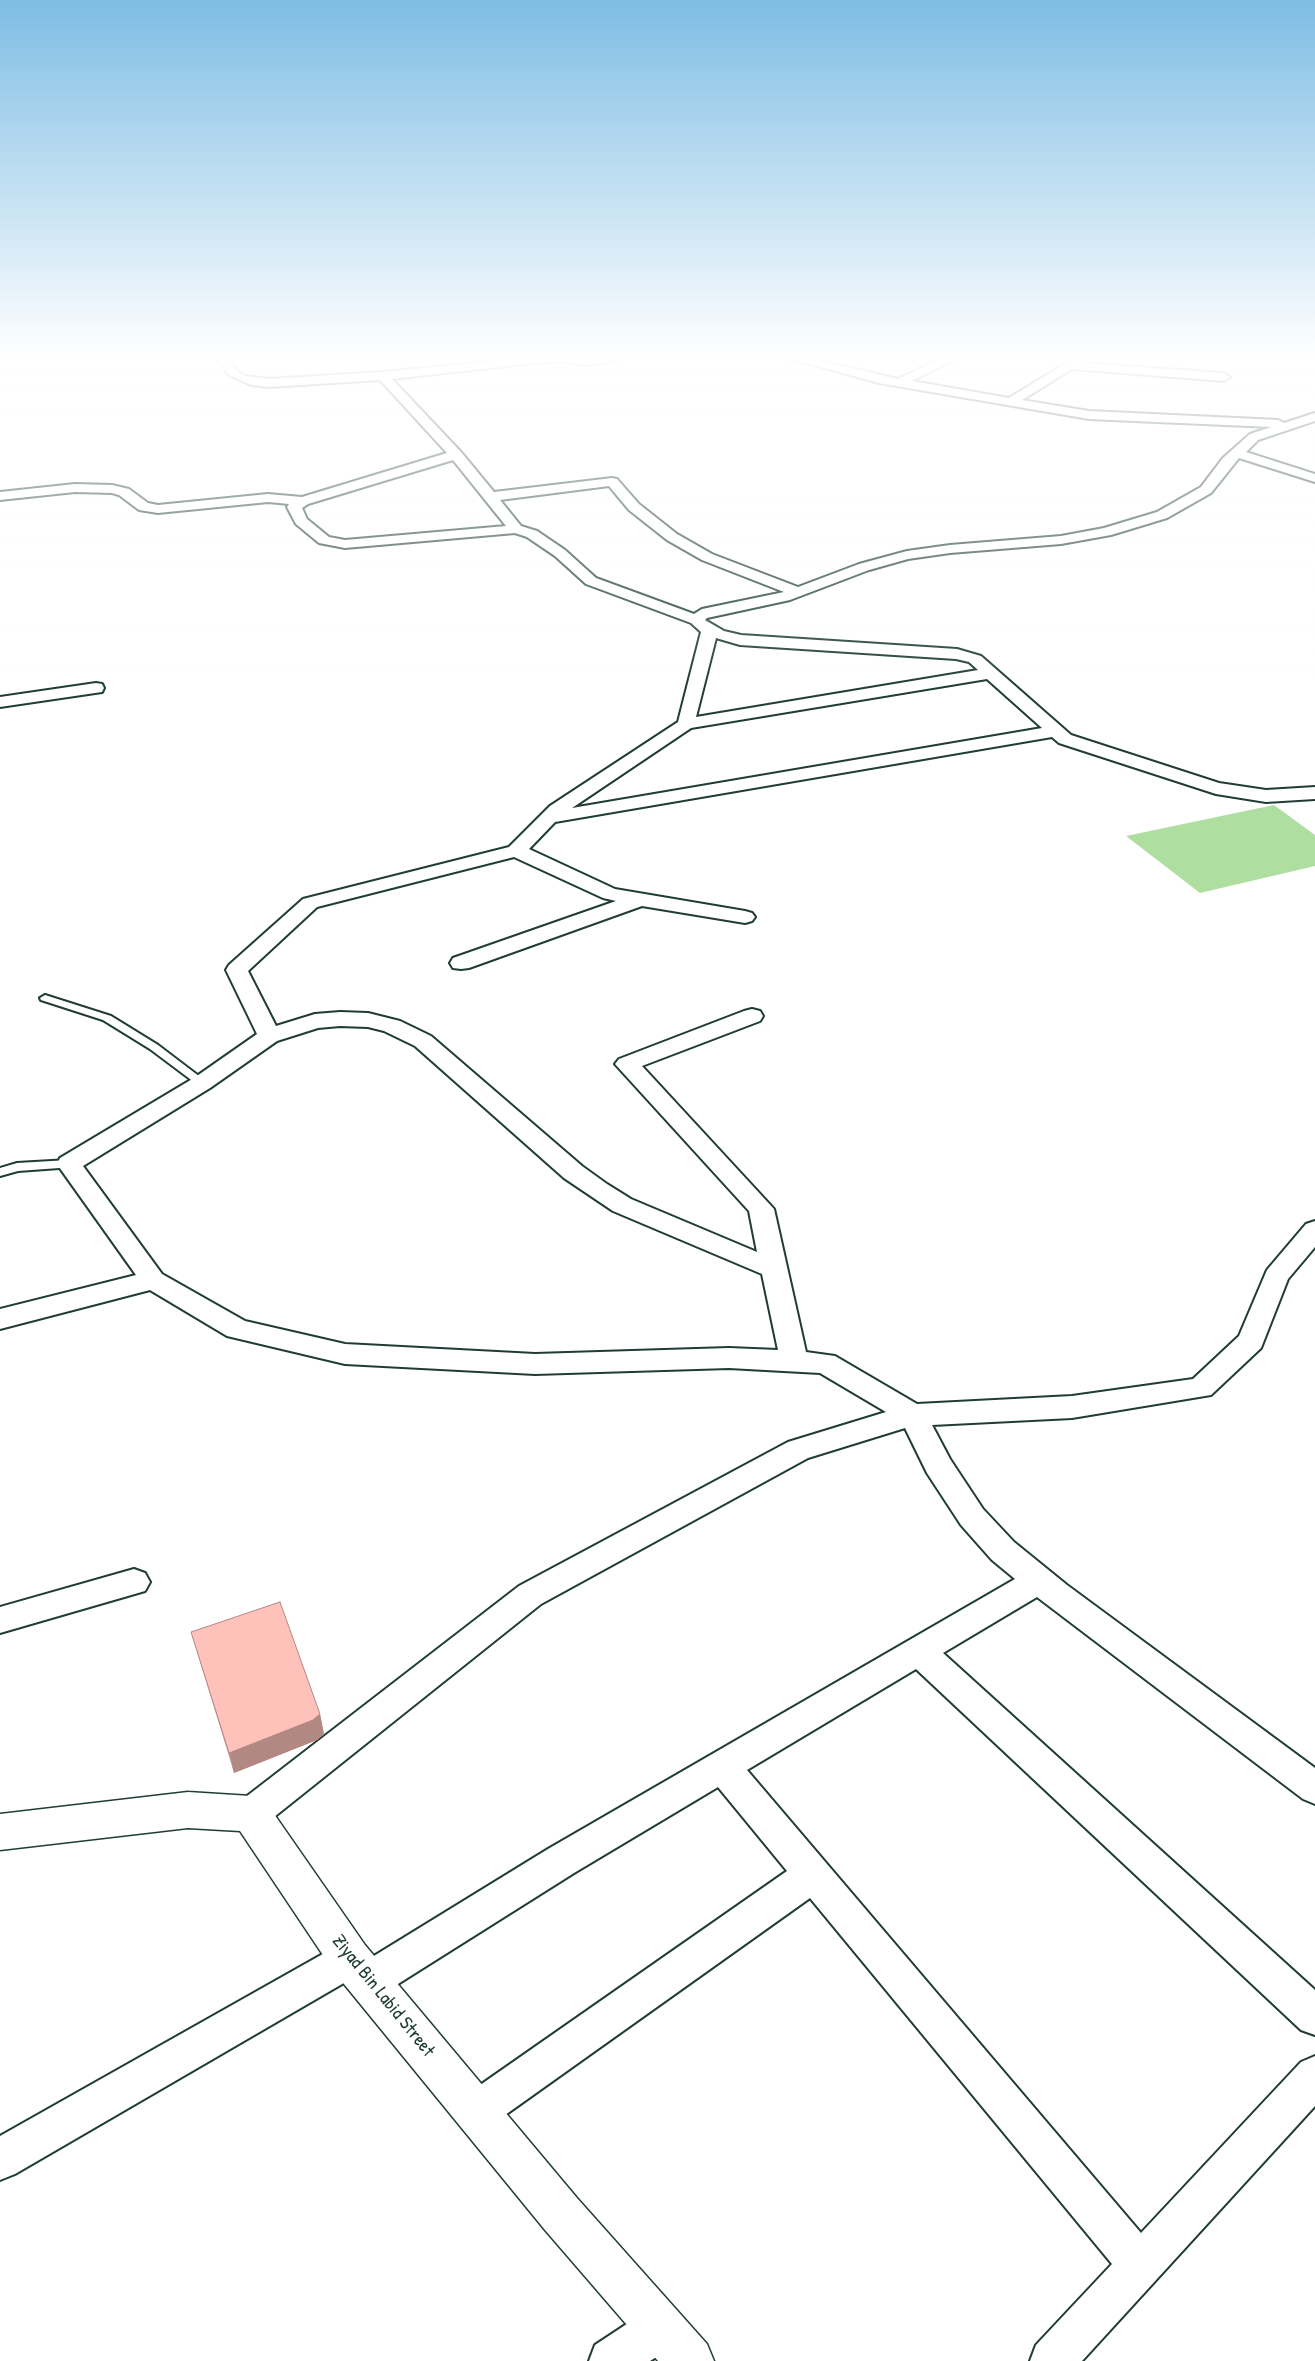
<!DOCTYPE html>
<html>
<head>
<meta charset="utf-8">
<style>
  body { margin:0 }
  canvas { display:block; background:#fff }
</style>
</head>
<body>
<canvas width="1315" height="2361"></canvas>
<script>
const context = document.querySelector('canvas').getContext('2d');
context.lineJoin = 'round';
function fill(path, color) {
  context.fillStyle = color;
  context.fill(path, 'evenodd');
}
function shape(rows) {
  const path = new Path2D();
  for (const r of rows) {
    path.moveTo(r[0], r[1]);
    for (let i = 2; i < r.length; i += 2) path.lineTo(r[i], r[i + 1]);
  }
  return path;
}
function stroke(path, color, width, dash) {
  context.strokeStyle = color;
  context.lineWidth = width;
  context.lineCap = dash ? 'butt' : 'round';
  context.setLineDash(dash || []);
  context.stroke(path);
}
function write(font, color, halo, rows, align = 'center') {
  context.font = font + ' "Patrick Hand",sans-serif';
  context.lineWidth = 4;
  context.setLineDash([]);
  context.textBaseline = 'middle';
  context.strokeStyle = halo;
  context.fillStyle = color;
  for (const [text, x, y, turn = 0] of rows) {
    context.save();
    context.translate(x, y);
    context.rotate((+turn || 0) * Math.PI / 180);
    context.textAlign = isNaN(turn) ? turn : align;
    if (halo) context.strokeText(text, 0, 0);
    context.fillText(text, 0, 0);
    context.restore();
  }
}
fill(shape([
  [1274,805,1315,835,1315,866,1200,893,1126,836]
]), '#aedfa0');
const service = shape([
  [45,995,111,1016,158,1045,208,1083,202,1087,198,1085,150,1049,103,1020,41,1000,40,998,45,995],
  [69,1160,75,1164,73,1167,18,1171,0,1176,0,1168,17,1163,69,1160]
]);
const minor = shape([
  [217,357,227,357,237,371,245,376,269,379,383,372,535,357,587,359,625,357,620,360,587,365,564,361,534,363,392,379,461,452,494,492,612,478,617,479,639,504,677,534,712,554,798,587,859,564,907,551,950,545,1061,536,1104,528,1157,512,1201,487,1223,458,1250,434,1271,427,1089,419,879,383,792,359,791,357,807,357,898,379,943,357,956,357,955,359,912,381,1009,398,1076,357,1088,357,1082,363,1224,373,1230,377,1224,381,1072,369,1022,400,1089,411,1278,420,1284,423,1315,413,1315,421,1258,440,1246,452,1315,474,1315,482,1239,458,1211,493,1167,518,1111,535,1061,544,950,553,908,559,869,570,790,600,707,618,705,620,724,631,741,635,957,649,981,656,1071,735,1219,783,1266,790,1315,787,1315,799,1266,802,1216,794,1059,743,1052,737,555,822,529,849,615,889,745,911,752,913,755,917,752,921,745,923,642,906,469,968,461,969,453,968,450,963,453,958,616,901,603,898,514,857,317,907,248,971,276,1026,315,1014,340,1012,368,1013,400,1021,431,1036,582,1166,607,1184,631,1199,757,1252,749,1211,615,1064,619,1059,744,1011,752,1009,760,1011,763,1016,760,1021,642,1066,774,1209,806,1352,835,1356,917,1404,1072,1396,1193,1379,1239,1336,1267,1270,1306,1224,1315,1221,1315,1247,1288,1279,1261,1348,1211,1395,1072,1418,932,1425,950,1459,983,1509,1014,1542,1067,1585,1315,1768,1315,1804,1303,1799,1037,1597,943,1653,1315,1990,1315,2035,1301,2030,916,1669,747,1770,1141,2233,1301,2062,1315,2056,1315,2106,1082,2361,1030,2361,1036,2345,1112,2264,810,1898,491,2125,477,2131,463,2125,457,2111,463,2097,787,1871,718,1787,574,1873,382,1994,368,2000,354,1994,349,1980,15,2174,0,2180,0,2136,337,1946,350,1941,363,1946,369,1959,548,1849,1015,1579,992,1560,961,1525,927,1473,905,1428,808,1458,541,1604,264,1825,251,1830,238,1825,233,1814,238,1803,519,1586,788,1442,886,1412,820,1373,729,1368,535,1374,345,1364,227,1336,150,1290,0,1329,0,1309,136,1275,57,1164,60,1158,194,1078,257,1034,226,970,229,965,303,899,509,847,550,806,678,722,701,632,691,623,586,584,555,556,527,537,515,533,345,548,319,543,296,524,287,507,289,504,268,502,158,513,139,510,119,495,112,493,75,492,0,500,0,492,75,484,112,485,129,489,148,503,158,505,268,494,302,497,447,453,380,380,269,387,251,385,229,375,217,357],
  [453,460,506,526,345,540,329,537,307,519,302,508,308,504,453,460],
  [609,486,629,510,667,540,702,560,784,592,702,609,694,614,596,578,565,550,537,531,521,526,500,500,609,486],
  [716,638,740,645,956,659,969,662,978,670,696,717,716,638],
  [987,679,1042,728,572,808,691,728,987,679],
  [340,1026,368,1027,384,1031,415,1046,564,1178,613,1211,762,1274,778,1350,729,1348,535,1354,345,1344,245,1321,162,1274,83,1166,210,1088,277,1041,318,1028,340,1026],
  [96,683,102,684,104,688,102,692,0,707,0,697,96,683],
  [134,1569,145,1573,150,1582,145,1591,0,1633,0,1607,134,1569],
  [661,2306,677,2312,683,2328,677,2344,650,2361,589,2361,595,2345,645,2312,661,2306]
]);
const secondary = shape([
  [188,1792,251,1796,265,1801,365,1945,577,2198,707,2344,714,2361,658,2361,545,2230,335,1973,240,1831,188,1828,0,1850,0,1814,188,1792]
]);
stroke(service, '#1f3d34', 4);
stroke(minor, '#1f3d34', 4);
stroke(secondary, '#1f3d34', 3);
fill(service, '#fff');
fill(minor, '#fff');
fill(secondary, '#fff');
fill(shape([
  [191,1632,320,1714,324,1734,317,1740,234,1773]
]), '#daa7a1');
fill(shape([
  [320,1714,324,1734,317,1740,234,1773,229,1753]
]), '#b28883');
const building = shape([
  [280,1602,320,1714,313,1720,229,1753,191,1632,280,1602]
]);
fill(building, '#fec2bb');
stroke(building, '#b28883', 1);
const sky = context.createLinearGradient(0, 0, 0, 687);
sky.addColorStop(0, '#7ebde4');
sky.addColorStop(0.52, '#fff');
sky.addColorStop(1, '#ffffff00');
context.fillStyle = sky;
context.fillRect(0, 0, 1315, 687);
write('19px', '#1f3d34', '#fff', [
  ["Ziyad Bin Labid Street",383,1996,51]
]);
</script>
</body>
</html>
